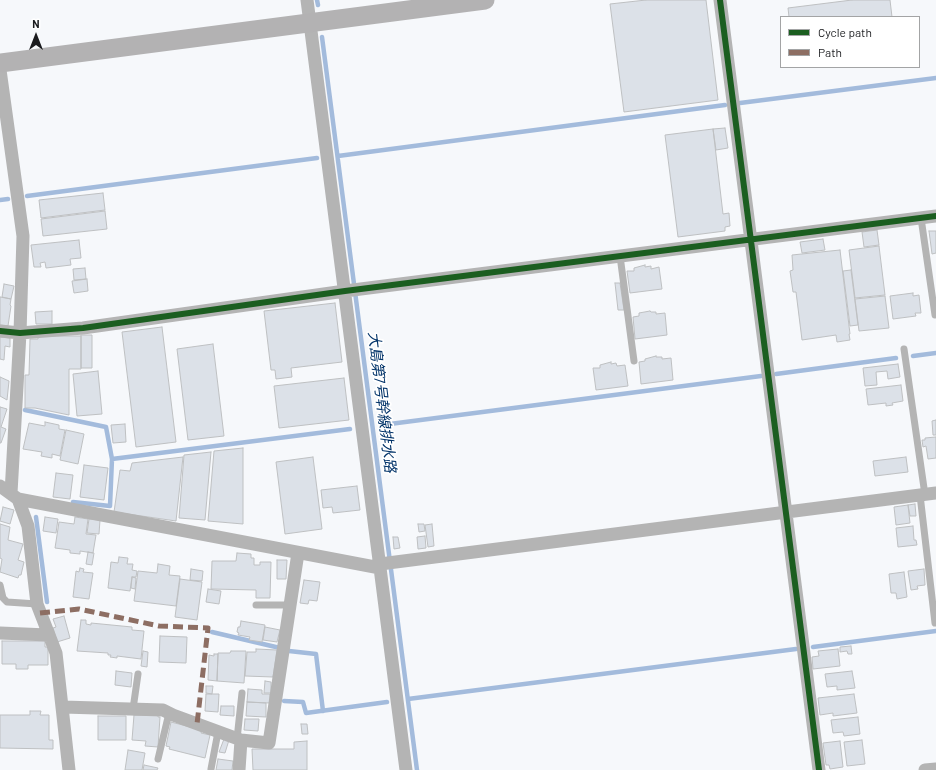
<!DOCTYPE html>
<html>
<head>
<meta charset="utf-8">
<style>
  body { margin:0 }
  #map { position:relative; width:936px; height:770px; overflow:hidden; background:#f6f8fb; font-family:Barlow,sans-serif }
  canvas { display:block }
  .legend { position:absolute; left:780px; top:16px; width:140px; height:52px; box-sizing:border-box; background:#fff; border:1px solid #a3a4a5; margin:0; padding:5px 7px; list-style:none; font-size:12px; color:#1a1b1e }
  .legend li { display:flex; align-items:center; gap:8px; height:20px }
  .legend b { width:20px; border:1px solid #a3a4a5 }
  .north { position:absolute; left:16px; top:16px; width:40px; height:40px; -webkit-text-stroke:3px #fff; paint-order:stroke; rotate:0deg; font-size:11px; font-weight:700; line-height:16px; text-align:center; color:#1a1b1e }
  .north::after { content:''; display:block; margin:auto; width:14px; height:18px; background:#1a1b1e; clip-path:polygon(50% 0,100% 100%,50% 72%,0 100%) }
</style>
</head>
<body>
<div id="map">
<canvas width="936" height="770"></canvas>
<ul class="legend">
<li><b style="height:5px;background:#1b5e20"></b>Cycle path</li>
<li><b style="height:5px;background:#8d6e63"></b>Path</li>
</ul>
<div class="north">N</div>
</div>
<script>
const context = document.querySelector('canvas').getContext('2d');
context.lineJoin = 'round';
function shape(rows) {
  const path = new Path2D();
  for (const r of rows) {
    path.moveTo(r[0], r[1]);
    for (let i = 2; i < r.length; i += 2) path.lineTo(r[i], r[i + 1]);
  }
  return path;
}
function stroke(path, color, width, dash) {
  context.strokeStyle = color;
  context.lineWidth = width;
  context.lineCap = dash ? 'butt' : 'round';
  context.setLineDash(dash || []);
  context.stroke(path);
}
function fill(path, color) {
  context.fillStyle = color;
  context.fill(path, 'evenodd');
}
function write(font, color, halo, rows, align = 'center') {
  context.font = font + ' Barlow,"Noto Sans JP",sans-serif';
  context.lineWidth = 3.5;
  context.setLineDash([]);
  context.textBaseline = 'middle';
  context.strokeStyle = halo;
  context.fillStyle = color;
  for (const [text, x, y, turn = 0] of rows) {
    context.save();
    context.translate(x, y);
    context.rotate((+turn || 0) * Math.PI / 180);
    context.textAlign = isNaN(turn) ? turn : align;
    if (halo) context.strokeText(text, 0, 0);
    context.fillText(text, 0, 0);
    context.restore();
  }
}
stroke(shape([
  [317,0,318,5],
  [322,37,417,770],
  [740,103,936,78],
  [338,156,725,105],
  [27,196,317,158],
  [0,200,8,199],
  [913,356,936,353],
  [776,374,896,358],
  [25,410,106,427,112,459,350,429],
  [382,425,761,376],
  [73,502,110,506,112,459],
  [36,517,47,602],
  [212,632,280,648],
  [813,647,936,631],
  [289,651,316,654,323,711],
  [408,699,796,649],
  [284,701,303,702,306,713,387,702]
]), '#a3bbdc', 4.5);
const building = shape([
  [646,0,706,0,718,100,624,112,610,4,646,0],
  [852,0,890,0,892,17,789,17,788,8,852,0],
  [725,128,728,148,716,150,713,129,725,128],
  [713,129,723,214,729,213,730,226,725,227,725,231,678,237,665,135,713,129],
  [103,193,105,210,41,218,39,200,103,193],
  [105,211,107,229,43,236,41,219,105,211],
  [877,230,879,245,864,247,862,232,877,230],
  [929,231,936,231,936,253,932,254,929,231],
  [823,239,825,250,802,253,800,242,823,239],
  [79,240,81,258,70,259,71,265,46,268,45,262,40,263,41,267,34,267,31,245,79,240],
  [879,246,885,295,855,298,849,250,879,246],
  [840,250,850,334,849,334,850,340,837,342,836,335,802,340,796,292,793,292,790,271,793,270,792,255,840,250],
  [645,265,645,267,651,266,651,269,659,267,662,289,630,293,627,271,634,271,634,268,645,265],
  [85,268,86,279,74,280,73,269,85,268],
  [851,270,858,325,850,326,843,271,851,270],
  [87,279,88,291,74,293,72,281,87,279],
  [615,283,620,283,624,310,618,310,615,283],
  [4,284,14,286,11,299,2,297,4,284],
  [913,293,913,296,919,295,921,313,915,313,916,316,893,319,890,296,913,293],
  [885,296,889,328,859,331,855,299,885,296],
  [0,297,11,299,10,305,11,306,8,326,0,325,0,297],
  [335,303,342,362,291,368,292,377,276,379,275,370,271,370,264,311,335,303],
  [52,311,52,324,36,324,35,312,52,311],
  [650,311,651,312,656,312,656,314,665,313,667,335,635,339,633,317,639,316,639,313,650,311],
  [162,327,176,442,136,447,122,332,162,327],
  [81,335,92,335,92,368,81,368,81,335],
  [38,336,81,336,81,369,69,369,69,415,35,408,25,408,25,375,29,375,30,339,38,339,38,336],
  [0,337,10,338,10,347,5,346,4,360,0,359,0,337],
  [213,344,224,436,188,440,177,349,213,344],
  [656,356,656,357,662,357,662,359,671,358,673,380,641,384,639,362,645,361,645,359,656,356],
  [611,362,611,364,616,363,617,366,625,365,628,386,596,390,593,368,600,368,600,365,611,362],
  [898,364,900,377,888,379,887,371,876,372,877,385,865,386,863,368,898,364],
  [98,371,102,414,77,416,73,374,98,371],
  [0,377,9,381,7,400,0,396,0,377],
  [344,378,349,420,279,428,274,386,344,378],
  [901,385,903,401,892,403,893,405,886,406,886,403,868,405,866,389,901,385],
  [0,407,7,409,1,427,6,429,1,443,0,443,0,407],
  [936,420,936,435,933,435,932,421,936,420],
  [45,422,59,425,59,429,65,430,60,456,52,454,52,458,41,456,42,452,23,449,29,423,45,426,45,422],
  [125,424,126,442,113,443,111,425,125,424],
  [66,430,84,434,78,464,60,460,66,430],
  [936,437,936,458,928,459,926,446,923,447,922,440,925,440,925,438,936,437],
  [243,448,243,524,208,521,214,451,243,448],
  [211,452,205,520,179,518,184,455,211,452],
  [183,457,176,521,114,512,120,470,130,471,132,463,183,457],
  [313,457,322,529,285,534,276,462,313,457],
  [906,457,908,472,875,476,873,461,906,457],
  [84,465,108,468,104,500,80,497,84,465],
  [56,473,73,475,70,499,53,497,56,473],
  [357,486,360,510,333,513,332,507,323,508,321,490,357,486],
  [915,504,916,516,910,516,908,505,915,504],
  [908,505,910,523,896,525,894,507,908,505],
  [3,507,14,510,10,524,0,521,3,507],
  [45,517,58,519,56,533,43,531,45,517],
  [75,517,88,519,86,534,96,535,93,553,80,551,80,554,70,553,70,550,55,548,59,522,74,524,75,517],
  [89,519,100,520,99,534,87,533,89,519],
  [0,524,10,527,8,540,23,544,18,560,24,562,21,575,19,575,18,578,0,572,2,559,0,558,0,524],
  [418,524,424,524,425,531,419,532,418,524],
  [432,524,434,546,428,547,425,525,432,524],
  [913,526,914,540,916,540,917,545,898,547,896,528,913,526],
  [425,536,426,548,418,549,417,537,425,536],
  [393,537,398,537,400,548,394,549,393,537],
  [88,552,94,553,92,565,86,564,88,552],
  [237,553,251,554,251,558,254,558,254,565,260,565,260,562,271,562,270,598,256,598,256,590,211,589,212,561,236,561,237,553],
  [119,557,128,558,127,564,133,564,132,570,137,571,136,577,132,577,130,591,108,588,111,562,118,563,119,557],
  [277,560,287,560,286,579,277,579,277,560],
  [158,564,170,566,169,575,180,576,176,606,134,601,138,571,157,573,158,564],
  [80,568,84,569,83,572,93,573,89,599,73,597,76,571,79,572,80,568],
  [191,569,203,571,202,581,190,580,191,569],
  [924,569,925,585,917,586,918,589,911,590,908,571,924,569],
  [904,572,907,597,897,599,896,593,891,593,889,574,904,572],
  [132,577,136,578,135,589,131,588,132,577],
  [180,579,202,582,197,620,175,617,180,579],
  [304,580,320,582,317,601,309,600,308,604,300,603,304,580],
  [208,589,221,591,219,604,206,602,208,589],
  [64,616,70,638,57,642,53,628,56,627,53,619,64,616],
  [81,620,86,620,86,624,91,625,91,623,132,627,132,630,144,631,141,659,117,656,117,658,110,657,111,655,108,655,108,653,77,651,81,620],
  [241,621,265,625,262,642,249,640,250,637,238,635,239,633,237,632,238,627,240,627,241,621],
  [265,627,280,630,277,642,263,640,265,627],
  [160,636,187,637,186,663,159,662,160,636],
  [2,641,45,641,45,647,48,647,48,665,28,665,28,669,16,669,16,664,2,664,2,641],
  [851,646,852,654,848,654,847,651,840,652,840,647,851,646],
  [256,649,277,650,273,677,245,676,247,652,256,652,256,649],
  [838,649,840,666,813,669,812,657,819,656,818,651,838,649],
  [143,651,148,652,147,667,141,666,143,651],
  [231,651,246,651,244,683,217,681,218,653,230,653,231,651],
  [214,654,218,654,217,681,208,680,209,655,214,656,214,654],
  [116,671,132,673,131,687,115,685,116,671],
  [852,671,855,688,837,690,837,686,827,687,825,674,852,671],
  [265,681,271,682,271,693,264,693,265,681],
  [206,686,213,686,212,694,206,693,206,686],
  [248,689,262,690,262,694,270,694,270,703,247,702,248,689],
  [206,694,219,694,218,712,205,711,206,694],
  [854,694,857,713,833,716,833,713,820,715,818,698,854,694],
  [247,702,266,703,266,717,246,716,247,702],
  [221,706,234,706,234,716,220,715,221,706],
  [30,711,41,711,40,715,49,715,49,740,53,740,53,749,0,748,0,715,30,715,30,711],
  [134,715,158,715,158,717,160,717,158,747,145,746,146,741,132,740,134,715],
  [98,716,126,716,126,740,98,740,98,716],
  [858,717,860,734,844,736,843,732,833,733,831,720,858,717],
  [245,719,259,719,258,731,244,730,245,719],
  [171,722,202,730,201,733,210,735,205,758,169,749,170,747,166,746,171,722],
  [301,724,307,724,308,734,302,734,301,724],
  [224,739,229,740,225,753,219,752,224,739],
  [862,740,865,764,847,766,844,742,862,740],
  [307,741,307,770,253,770,252,749,294,749,294,742,307,741],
  [840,741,843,767,830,769,829,765,826,765,823,743,840,741],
  [128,750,145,753,142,770,125,770,128,750],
  [218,759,233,761,232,770,216,770,218,759],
  [144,765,158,768,157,770,143,770,144,765]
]);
fill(building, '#dce1e8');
stroke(building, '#bec0c2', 1);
stroke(shape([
  [921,218,935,315],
  [620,256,634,361],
  [904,349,925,495],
  [920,495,935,623],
  [0,585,3,598,7,602,37,604],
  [256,605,290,605],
  [133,709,138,674],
  [237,739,242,693],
  [158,759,169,713],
  [211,769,218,732]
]), '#b4b4b4', 7);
stroke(shape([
  [307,0,406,770],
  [720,0,819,770],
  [0,70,23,236,20,333,11,493],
  [0,331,20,333,83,328,345,291,936,216],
  [0,486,18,499,380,568],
  [18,499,28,526,37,604,56,653,69,770],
  [380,564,936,493],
  [0,633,48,635],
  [63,707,163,710,173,715,241,740,239,770],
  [241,740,269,743,298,553],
  [925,770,936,769]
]), '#b4b4b4', 13);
stroke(shape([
  [0,63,485,0]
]), '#b3b2b3', 19);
stroke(shape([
  [40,613,79,609,159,626,208,628,197,724]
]), '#8d6e63', 5, [10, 5]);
stroke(shape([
  [720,0,819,770],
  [0,331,20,333,83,328,345,291,936,216]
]), '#1b5e20', 6);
write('italic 15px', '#023369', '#fff', [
  ["大島第7号幹線排水路",382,402,83]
]);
</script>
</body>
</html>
